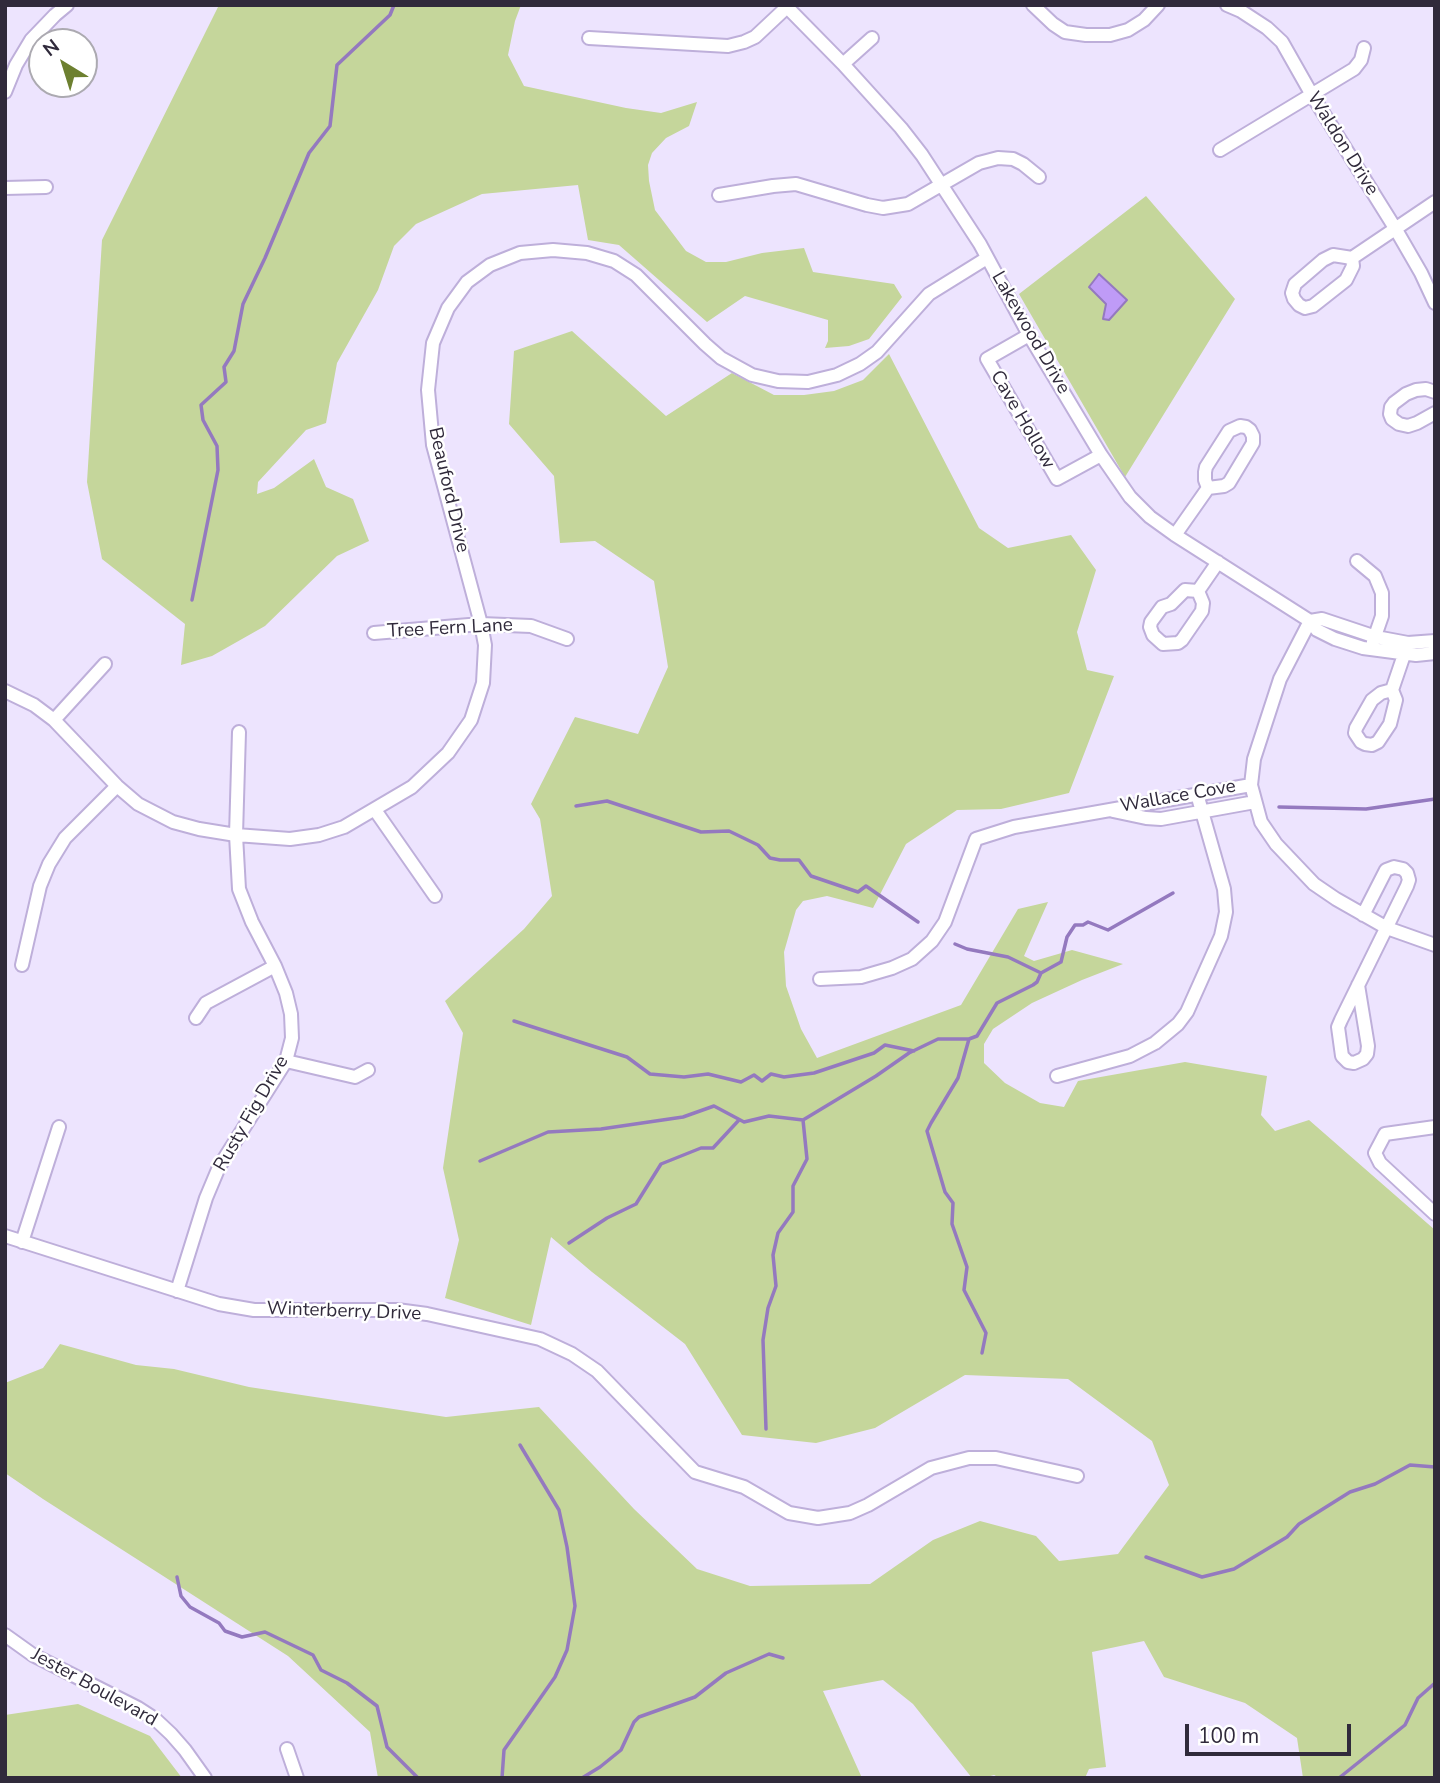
<!DOCTYPE html>
<html>
<head>
<meta charset="utf-8">
<style>
  body { margin:0 }
  #map { position:relative; width:1440px; height:1783px; overflow:hidden; background:#ede4fe; font-family:"Nunito Sans",sans-serif }
  canvas { display:block }
  .frame { position:absolute; inset:0; border:7px solid #302a3b; pointer-events:none }
  .north { position:absolute; left:28px; top:28px; width:70px; height:70px; box-sizing:border-box; background:#fff; border:2px solid #acaab1; border-radius:50%; rotate:322deg; font-size:19px; font-weight:700; line-height:28px; text-align:center; color:#302a3b }
  .north::after { content:''; display:block; margin:auto; width:24px; height:32px; background:#6d8030; clip-path:polygon(50% 0,100% 100%,50% 72%,0 100%) }
  .scale { position:absolute; left:1185px; top:1724px; width:166px; height:32px; box-sizing:border-box; border:4px solid #302a3b; border-top:0; padding-left:9px; font-size:21px; line-height:24px; white-space:nowrap; color:#302a3b; -webkit-text-stroke:5px #fff; paint-order:stroke }
</style>
</head>
<body>
<div id="map">
<canvas width="1440" height="1783"></canvas>
<div class="frame"></div>
<div class="north">N</div>
<div class="scale">100 m</div>
</div>
<script>
const context = document.querySelector('canvas').getContext('2d');
context.lineJoin = 'round';
function fill(path, color) {
  context.fillStyle = color;
  context.fill(path, 'evenodd');
}
function shape(rows) {
  const path = new Path2D();
  for (const r of rows) {
    path.moveTo(r[0], r[1]);
    for (let i = 2; i < r.length; i += 2) path.lineTo(r[i], r[i + 1]);
  }
  return path;
}
function stroke(path, color, width, dash) {
  context.strokeStyle = color;
  context.lineWidth = width;
  context.lineCap = dash ? 'butt' : 'round';
  context.setLineDash(dash || []);
  context.stroke(path);
}
function write(font, color, halo, rows, align = 'center') {
  context.font = font + ' "Nunito Sans",sans-serif';
  context.lineWidth = 5;
  context.setLineDash([]);
  context.textBaseline = 'middle';
  context.strokeStyle = halo;
  context.fillStyle = color;
  for (const [text, x, y, turn = 0] of rows) {
    context.save();
    context.translate(x, y);
    context.rotate((+turn || 0) * Math.PI / 180);
    context.textAlign = isNaN(turn) ? turn : align;
    if (halo) context.strokeText(text, 0, 0);
    context.fillText(text, 0, 0);
    context.restore();
  }
}
fill(shape([
  [219,5,521,5,515,21,508,55,524,86,626,108,661,113,697,102,689,126,666,138,652,153,648,165,649,181,655,210,686,251,706,262,726,262,762,253,804,248,813,272,894,284,902,297,869,339,849,346,825,348,828,341,828,320,745,296,707,322,619,245,588,240,578,185,482,194,416,224,394,246,378,290,337,363,326,423,306,430,258,482,257,494,274,488,314,459,326,487,353,499,369,541,337,556,265,626,212,656,181,665,185,624,102,559,87,482,102,240],
  [1146,196,1235,299,1125,477,1019,294],
  [572,331,666,416,732,373,774,395,804,395,834,391,863,380,889,354,979,528,1008,548,1071,535,1096,570,1077,632,1087,670,1114,676,1069,793,1001,809,957,810,906,844,873,908,827,896,803,901,796,910,784,952,786,986,801,1029,817,1058,961,1005,1018,909,1048,902,1024,956,1034,961,1072,950,1123,964,1082,980,1032,1003,993,1029,984,1044,984,1063,1005,1083,1040,1103,1064,1107,1078,1081,1185,1062,1267,1076,1261,1115,1275,1131,1309,1120,1435,1230,1435,1778,1303,1778,1297,1738,1245,1703,1164,1677,1144,1641,1092,1652,1106,1767,1089,1769,1085,1778,1000,1778,994,1775,983,1778,972,1778,913,1704,883,1680,823,1691,862,1778,378,1778,370,1732,288,1656,43,1499,5,1473,5,1383,43,1368,60,1344,136,1365,174,1369,249,1387,446,1417,539,1407,634,1509,697,1569,750,1586,870,1584,933,1540,980,1521,1036,1536,1059,1561,1118,1554,1169,1485,1152,1441,1068,1379,965,1375,875,1428,816,1443,742,1435,685,1344,592,1272,551,1237,531,1325,445,1298,459,1240,443,1168,463,1033,445,1001,524,929,552,896,540,819,531,804,575,717,638,734,668,667,654,581,595,541,560,543,554,476,509,424,514,351],
  [78,1704,150,1736,182,1778,5,1778,5,1715]
]), '#c5d69b');
const water = shape([
  [1099,274,1127,300,1109,320,1103,319,1106,304,1089,287,1099,274]
]);
fill(water, '#bf9bf7');
stroke(water, '#9479bf', 2);
stroke(shape([
  [192,600,218,470,217,446,203,420,201,405,226,382,224,367,234,351,243,304,265,258,309,153,330,126,337,65,390,15,394,5],
  [576,806,607,801,701,832,729,831,758,845,770,858,780,860,799,860,811,876,858,892,866,886,918,922],
  [1279,807,1366,809,1435,799],
  [955,944,967,949,1008,957,1041,973],
  [514,1021,627,1057,650,1074,684,1077,708,1074,741,1082,754,1075,762,1081,771,1074,784,1077,814,1073,874,1053,885,1045,914,1051],
  [969,1039,958,1078,931,1123,927,1131,945,1192,953,1203,952,1224,967,1267,964,1290,986,1333,982,1353],
  [480,1161,548,1132,601,1129,683,1117,714,1106,744,1122,769,1116,803,1120,876,1076,909,1053,938,1039,969,1039,977,1036,997,1003,1033,985,1037,982,1041,973,1061,962,1067,937,1075,925,1083,925,1088,922,1108,930,1173,893],
  [569,1243,607,1218,636,1204,661,1164,701,1148,713,1148,739,1120],
  [766,1429,763,1340,768,1308,776,1286,773,1255,778,1233,793,1212,793,1186,807,1159,803,1120],
  [1146,1557,1202,1577,1234,1569,1287,1537,1299,1524,1350,1492,1375,1484,1410,1465,1435,1467],
  [177,1577,181,1596,190,1607,219,1623,225,1631,242,1637,265,1632,313,1655,321,1670,347,1683,377,1706,387,1747,418,1778],
  [502,1778,504,1750,555,1677,567,1650,575,1606,567,1547,559,1510,520,1445],
  [582,1778,600,1767,621,1750,634,1722,639,1717,695,1697,726,1673,769,1654,783,1658],
  [1339,1778,1405,1725,1418,1698,1435,1683]
]), '#9479bf', 3.5);
const minor = shape([
  [785,5,843,64,901,128,922,155,980,244,1029,335,1101,455,1130,497,1150,517,1175,535,1310,621,1317,630,1335,639,1363,648,1416,655,1435,653],
  [1033,5,1053,24,1065,32,1086,35,1110,35,1128,30,1144,20,1158,5],
  [1227,5,1241,11,1267,28,1282,42,1312,95,1395,228,1421,273,1435,303],
  [589,38,728,46,744,42,755,37,787,7],
  [843,64,872,38],
  [5,92,16,65,31,40,55,15,67,5],
  [1220,150,1354,69,1361,60,1364,48],
  [5,188,46,187],
  [719,195,773,186,796,184,867,205,883,208,908,204,979,163,998,158,1013,159,1023,164,1039,177],
  [1352,258,1353,266,1346,280,1313,306,1305,308,1299,305,1294,299,1292,293,1295,284,1323,260,1333,255,1352,258,1435,202],
  [1029,335,987,359,1057,479,1101,455],
  [1435,392,1426,389,1416,390,1406,394,1394,403,1391,407,1390,414,1392,419,1399,424,1408,426,1417,423,1435,413],
  [1175,535,1208,488,1224,486,1229,483,1253,443,1253,436,1250,430,1246,427,1240,426,1229,431,1206,467,1205,472,1205,480,1208,488],
  [1357,561,1375,576,1382,593,1382,616,1373,642],
  [1185,590,1198,591,1203,603,1202,611,1182,640,1178,643,1163,644,1153,635,1150,627,1151,622,1162,607,1171,604,1185,590],
  [1198,591,1218,562],
  [1310,621,1280,679,1254,759,1251,785,1261,822,1276,844,1314,884,1336,899,1387,928,1435,945],
  [1310,621,1322,619,1376,637,1408,643,1435,641],
  [374,633,481,624,531,626,567,639],
  [1392,690,1381,693,1372,700,1356,728,1355,733,1361,742,1365,744,1372,745,1378,742,1390,724,1396,700,1392,690,1408,643],
  [5,691,34,705,54,720,117,786,138,804,173,822,199,829,236,835,290,839,319,835,344,827,412,787,448,753,471,720,483,683,485,645,481,624,433,445,428,390,433,343,448,308,467,282,490,265,520,253,553,250,587,253,614,261,636,275,705,344,721,358,752,375,778,381,808,382,837,375,860,364,877,352,929,294,987,258],
  [54,720,105,664],
  [375,810,435,896],
  [1113,811,1146,818,1161,819,1255,802],
  [22,965,40,886,49,864,65,838,117,786],
  [820,979,861,977,892,968,912,959,932,941,945,922,976,839,1014,827,1251,785],
  [1358,985,1368,1046,1367,1054,1363,1059,1354,1063,1348,1062,1342,1056,1338,1027,1341,1020,1407,886,1409,880,1407,873,1403,869,1394,867,1386,870,1363,915],
  [196,1018,206,1003,275,966],
  [286,1061,355,1077,368,1070],
  [1057,1076,1130,1056,1155,1043,1178,1024,1187,1012,1221,936,1226,912,1224,889,1197,794],
  [1435,1127,1385,1134,1375,1153,1380,1163,1435,1214],
  [5,1236,219,1304,254,1310,397,1310,427,1314,540,1339,572,1354,597,1371,695,1472,744,1487,789,1513,818,1518,850,1513,868,1505,931,1468,969,1458,996,1458,1077,1476],
  [22,1242,59,1127],
  [177,1291,206,1198,219,1167,286,1061,292,1038,291,1014,286,993,275,966,252,922,239,889,236,835,239,732],
  [5,1635,33,1655,138,1708,155,1719,171,1734,185,1750,205,1778],
  [287,1749,297,1778]
]);
stroke(minor, '#beafda', 16);
stroke(minor, '#fff', 12);
write('19px', '#302a3b', '#fff', [
  ["Waldon Drive",1342,144,58],
  ["Lakewood Drive",1030,333,60],
  ["Cave Hollow",1022,420,60],
  ["Beauford Drive",448,490,77],
  ["Tree Fern Lane",450,629,-3],
  ["Wallace Cove",1178,797,-10],
  ["Rusty Fig Drive",252,1114,-60],
  ["Winterberry Drive",344,1312,2],
  ["Jester Boulevard",94,1688,29]
]);
</script>
</body>
</html>
